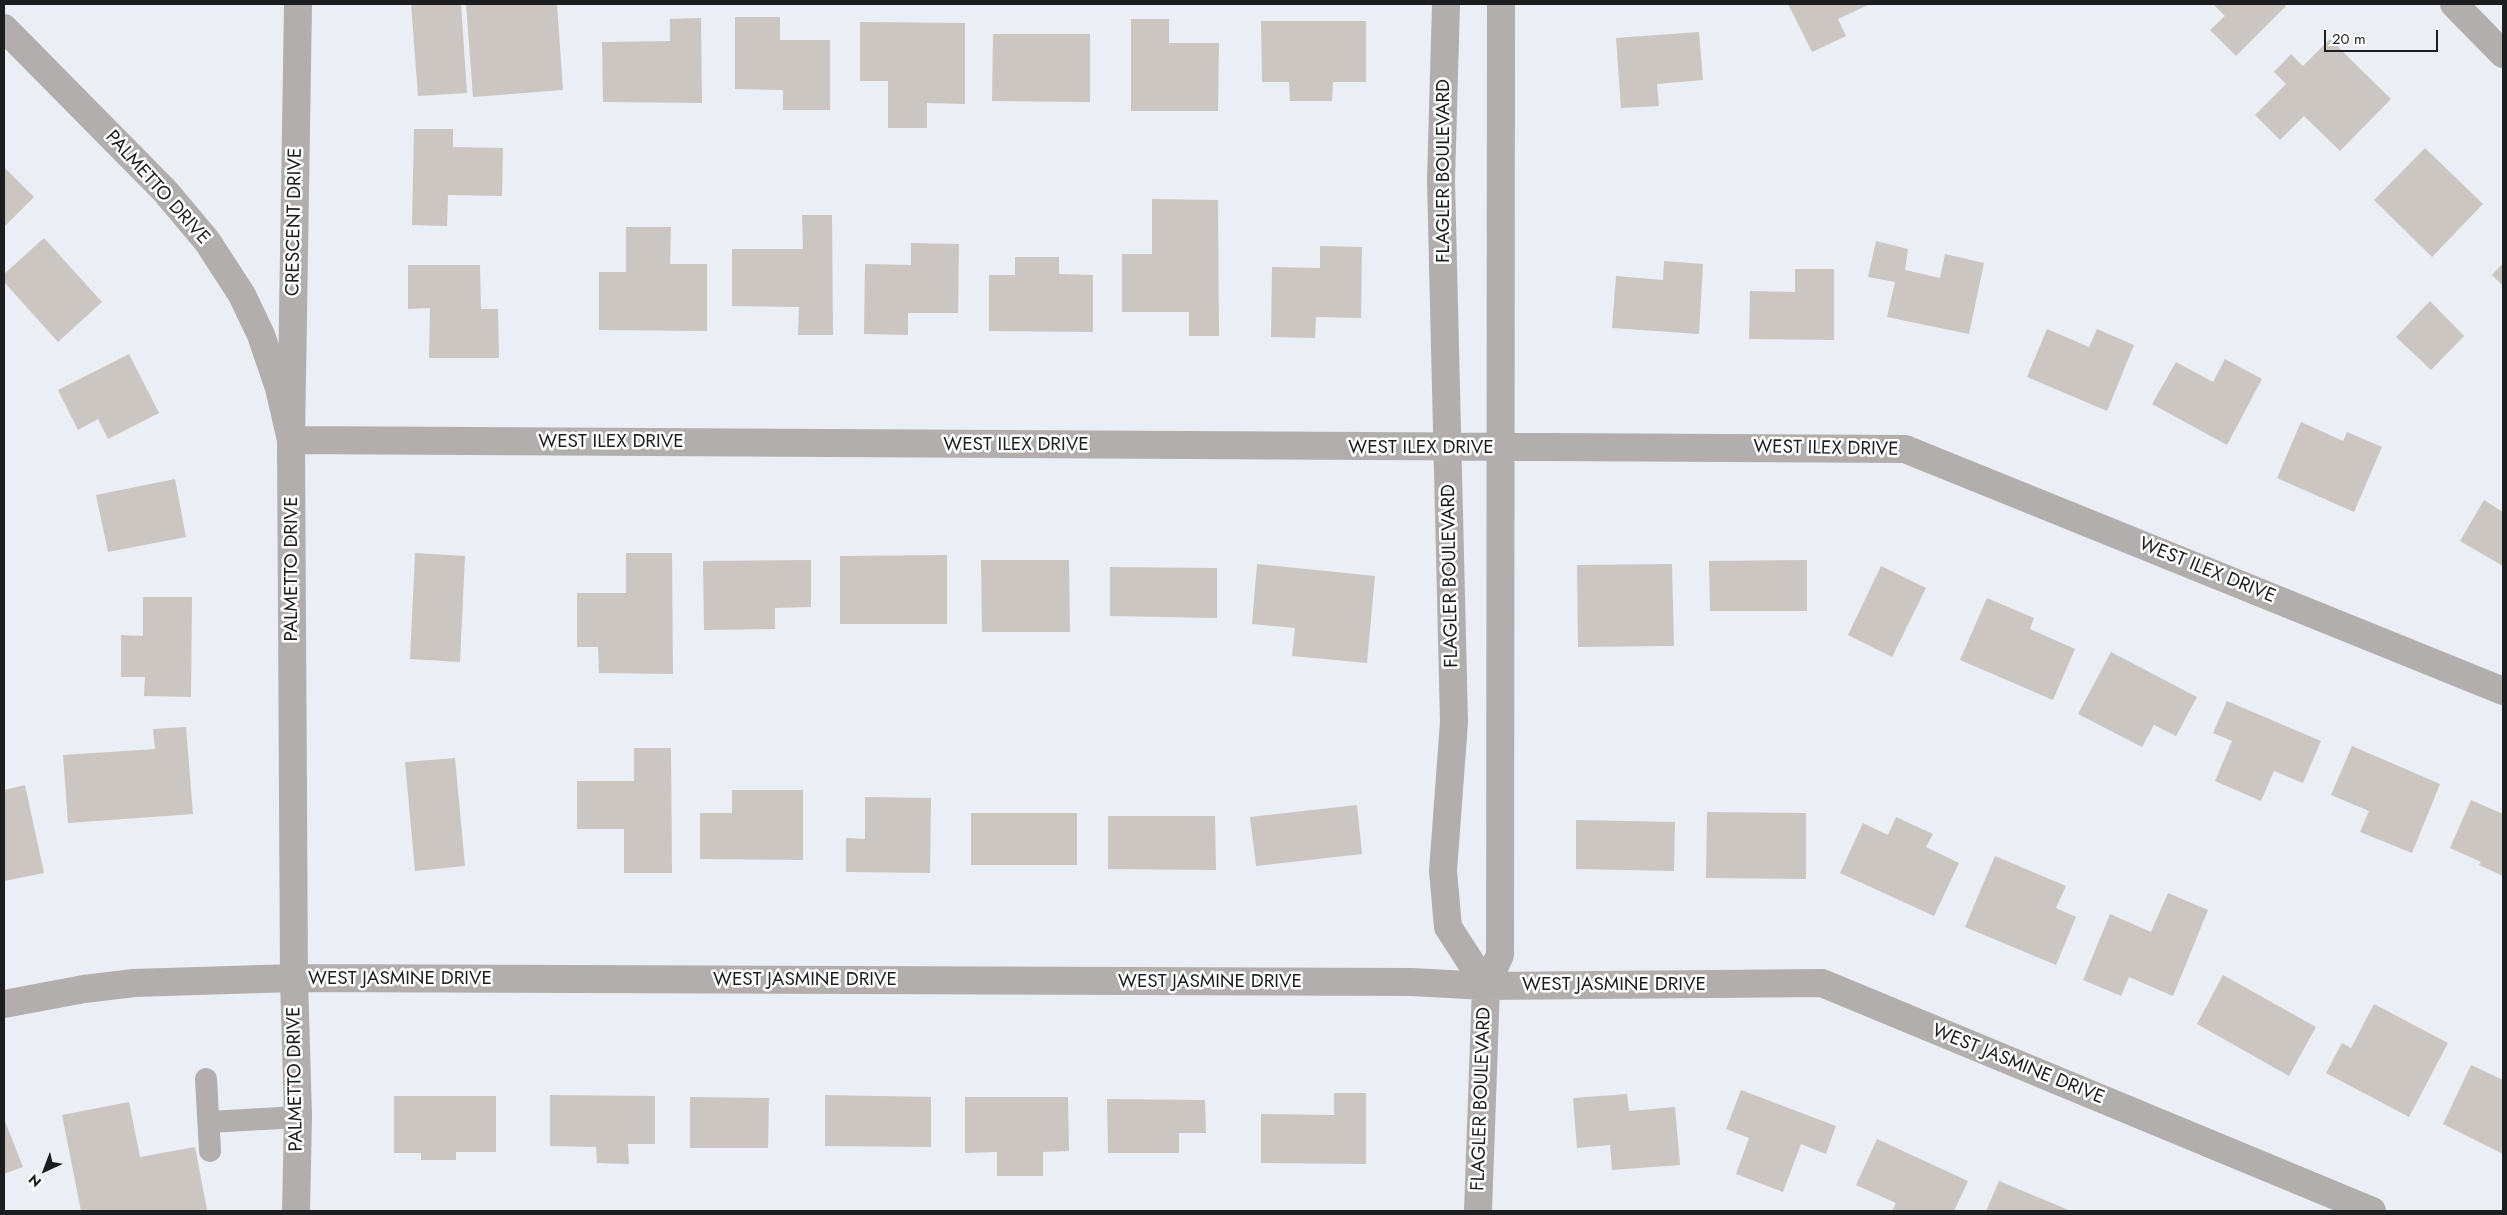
<!DOCTYPE html>
<html>
<head>
<meta charset="utf-8">
<style>
  body { margin:0 }
  #map { position:relative; width:2507px; height:1215px; overflow:hidden; background:#eceef5; font-family:Jost,sans-serif }
  canvas { display:block }
  .frame { position:absolute; inset:0; border:5px solid #1c1d1f; pointer-events:none }
  .north { position:absolute; left:20px; top:1145px; width:50px; height:50px; -webkit-text-stroke:4px #fff; paint-order:stroke; rotate:223deg; font-size:14px; font-weight:700; line-height:20px; text-align:center; color:#1c1d1f }
  .north::after { content:''; display:block; margin:auto; width:18px; height:22px; background:#1c1d1f; clip-path:polygon(50% 0,100% 100%,50% 72%,0 100%) }
  .scale { position:absolute; left:2324px; top:30px; width:114px; height:22px; box-sizing:border-box; border:2px solid #1c1d1f; border-top:0; padding-left:6px; font-size:15px; line-height:18px; white-space:nowrap; color:#1c1d1f; -webkit-text-stroke:4px #fff; paint-order:stroke }
</style>
</head>
<body>
<div id="map">
<canvas width="2507" height="1215"></canvas>
<div class="frame"></div>
<div class="north">N</div>
<div class="scale">20 m</div>
</div>
<script>
const context = document.querySelector('canvas').getContext('2d');
context.lineJoin = 'round';
function fill(path, color) {
  context.fillStyle = color;
  context.fill(path, 'evenodd');
}
function shape(rows) {
  const path = new Path2D();
  for (const r of rows) {
    path.moveTo(r[0], r[1]);
    for (let i = 2; i < r.length; i += 2) path.lineTo(r[i], r[i + 1]);
  }
  return path;
}
function stroke(path, color, width, dash) {
  context.strokeStyle = color;
  context.lineWidth = width;
  context.lineCap = dash ? 'butt' : 'round';
  context.setLineDash(dash || []);
  context.stroke(path);
}
function write(font, color, halo, rows, align = 'center') {
  context.font = font + ' Jost,sans-serif';
  context.lineWidth = 5;
  context.setLineDash([]);
  context.textBaseline = 'middle';
  context.strokeStyle = halo;
  context.fillStyle = color;
  for (const [text, x, y, turn = 0] of rows) {
    context.save();
    context.translate(x, y);
    context.rotate((+turn || 0) * Math.PI / 180);
    context.textAlign = isNaN(turn) ? turn : align;
    if (halo) context.strokeText(text, 0, 0);
    context.fillText(text, 0, 0);
    context.restore();
  }
}
fill(shape([
  [411,4,461,4,467,93,418,96],
  [466,4,557,4,563,90,473,97],
  [1788,4,1870,4,1838,19,1846,36,1812,52],
  [2213,4,2283,4,2286,6,2236,56,2210,30,2225,16],
  [735,17,780,17,780,40,830,40,830,110,783,110,783,90,735,89],
  [701,18,702,103,603,102,602,42,670,41,670,19],
  [1131,19,1169,19,1169,43,1219,43,1218,111,1131,111],
  [1261,21,1366,21,1366,82,1333,82,1332,101,1290,101,1289,82,1262,82],
  [860,22,965,23,965,104,927,103,927,128,888,128,888,81,860,81],
  [1699,32,1703,80,1657,84,1659,106,1621,108,1616,38],
  [993,34,1090,34,1090,102,992,101],
  [2330,39,2391,99,2340,151,2304,116,2280,140,2255,115,2286,84,2274,72,2291,54,2303,66],
  [414,129,453,129,453,147,503,148,502,196,448,195,447,226,412,225],
  [2425,148,2483,204,2432,257,2374,200],
  [4,167,34,197,4,227],
  [1152,199,1218,200,1219,336,1189,336,1189,312,1122,312,1122,254,1152,254],
  [802,215,832,215,833,335,798,335,799,307,732,306,732,249,803,249],
  [626,227,671,227,670,264,707,264,707,331,599,330,599,272,626,272],
  [44,238,102,302,58,342,4,282,4,274],
  [1876,241,1908,249,1905,270,1940,278,1945,254,1984,263,1969,334,1887,317,1895,282,1868,277],
  [911,243,959,244,958,313,908,313,908,335,864,334,865,264,911,265],
  [1320,246,1362,247,1361,318,1316,317,1315,338,1271,337,1272,267,1320,268],
  [1015,257,1059,257,1059,274,1093,275,1093,332,989,331,989,275,1015,275],
  [1664,261,1703,264,1699,334,1612,328,1616,276,1663,280],
  [2503,263,2503,286,2492,275],
  [408,265,480,265,481,309,498,309,499,358,429,358,430,308,408,309],
  [1795,269,1834,269,1834,340,1749,339,1750,291,1795,292],
  [2430,301,2464,336,2431,370,2396,337],
  [2047,329,2089,347,2097,329,2134,345,2107,411,2027,377],
  [129,354,159,413,108,439,98,419,78,430,58,390],
  [2225,359,2262,379,2227,445,2152,404,2176,362,2213,382],
  [2301,422,2343,441,2347,432,2382,447,2354,512,2277,478],
  [175,479,186,537,108,552,96,495],
  [2484,500,2503,512,2503,566,2460,541],
  [415,553,465,556,460,662,410,659],
  [626,553,672,553,673,674,599,673,598,647,577,647,577,593,626,593],
  [947,555,947,624,840,624,840,556],
  [811,560,811,607,775,608,775,629,704,630,703,561],
  [981,560,1069,560,1070,632,982,632],
  [1807,560,1807,611,1710,611,1709,561],
  [1257,564,1375,576,1367,663,1292,656,1295,628,1252,624],
  [1672,564,1674,646,1578,647,1577,565],
  [1881,566,1926,588,1892,657,1848,635],
  [1110,567,1217,568,1217,618,1110,616],
  [143,597,192,597,191,697,144,696,145,677,121,677,121,635,143,636],
  [1987,598,2034,618,2030,629,2075,649,2053,700,1960,660],
  [2111,652,2197,697,2176,736,2154,725,2142,747,2078,714],
  [2227,701,2321,741,2303,783,2274,771,2261,801,2215,781,2232,741,2213,733],
  [186,727,193,814,68,823,63,755,155,749,153,729],
  [2352,746,2440,784,2412,853,2360,832,2369,811,2331,795],
  [634,748,671,748,672,873,624,873,624,829,577,829,577,781,634,781],
  [455,758,465,866,415,871,405,762],
  [25,785,44,873,4,881,4,790],
  [732,790,803,790,803,860,700,859,700,813,732,813],
  [865,797,931,798,930,873,846,872,846,838,865,839],
  [2471,800,2503,814,2503,876,2479,865,2481,862,2450,848],
  [1357,805,1362,854,1256,866,1250,817],
  [1707,812,1806,813,1806,879,1706,878],
  [971,813,1077,813,1077,865,971,865],
  [1108,816,1215,816,1216,870,1108,869],
  [1896,817,1933,834,1926,847,1959,863,1934,916,1840,873,1863,823,1888,835],
  [1576,820,1675,822,1674,871,1576,869],
  [1995,856,2066,886,2056,908,2076,917,2056,965,1965,927],
  [2168,893,2208,910,2173,996,2129,977,2121,996,2083,980,2110,914,2151,932],
  [2223,975,2316,1027,2289,1076,2197,1024],
  [2374,1004,2448,1043,2409,1117,2326,1073,2342,1043,2351,1048],
  [2471,1065,2503,1080,2503,1154,2443,1124],
  [1741,1090,1836,1126,1826,1154,1801,1144,1783,1192,1736,1174,1749,1138,1726,1129],
  [1334,1093,1366,1093,1366,1164,1261,1163,1261,1114,1334,1115],
  [1627,1094,1629,1111,1675,1107,1680,1165,1612,1170,1610,1145,1577,1148,1573,1098],
  [550,1095,655,1096,655,1144,628,1144,629,1164,597,1163,596,1147,550,1146],
  [825,1095,931,1097,931,1147,825,1146],
  [394,1096,496,1096,496,1152,456,1152,456,1160,421,1160,421,1153,394,1153],
  [690,1097,769,1098,768,1148,690,1148],
  [965,1097,1068,1097,1069,1151,1043,1152,1043,1176,997,1176,997,1152,965,1153],
  [1107,1099,1205,1100,1206,1133,1179,1133,1179,1153,1108,1153],
  [129,1102,140,1157,195,1147,207,1210,81,1211,62,1115],
  [4,1119,23,1167,4,1174],
  [1877,1139,1968,1181,1954,1211,1892,1211,1896,1203,1856,1185],
  [1999,1181,2071,1211,1986,1211]
]), '#cbc6c1');
stroke(shape([
  [206,1079,210,1151],
  [209,1122,298,1117]
]), '#b1aead', 22);
stroke(shape([
  [298,4,291,440,1905,449,2503,691],
  [1446,4,1441,180,1454,722,1443,871,1448,927,1486,986],
  [2454,4,2503,54],
  [4,28,165,191,207,241,242,295,261,335,279,388,291,440,294,978,298,1117,296,1211],
  [4,1004,84,989,134,983,294,978,1412,982,1486,986,1822,983,2372,1211],
  [1478,1211,1486,986,1500,955,1501,4]
]), '#b1aead', 28);
write('19px', '#1c1d1f', '#fff', [
  ["FLAGLER BOULEVARD",1444,171,-90],
  ["PALMETTO DRIVE",157,188,48],
  ["CRESCENT DRIVE",295,222,-89],
  ["WEST ILEX DRIVE",611,442],
  ["WEST ILEX DRIVE",1016,445],
  ["WEST ILEX DRIVE",1421,448],
  ["WEST ILEX DRIVE",1826,449,1],
  ["PALMETTO DRIVE",292,569,-90],
  ["WEST ILEX DRIVE",2207,571,22],
  ["FLAGLER BOULEVARD",1451,576,-91],
  ["WEST JASMINE DRIVE",400,979],
  ["WEST JASMINE DRIVE",805,980],
  ["WEST JASMINE DRIVE",1210,982],
  ["WEST JASMINE DRIVE",1614,985],
  ["WEST JASMINE DRIVE",2018,1065,22],
  ["PALMETTO DRIVE",296,1079,-91],
  ["FLAGLER BOULEVARD",1482,1099,-88]
]);
</script>
</body>
</html>
